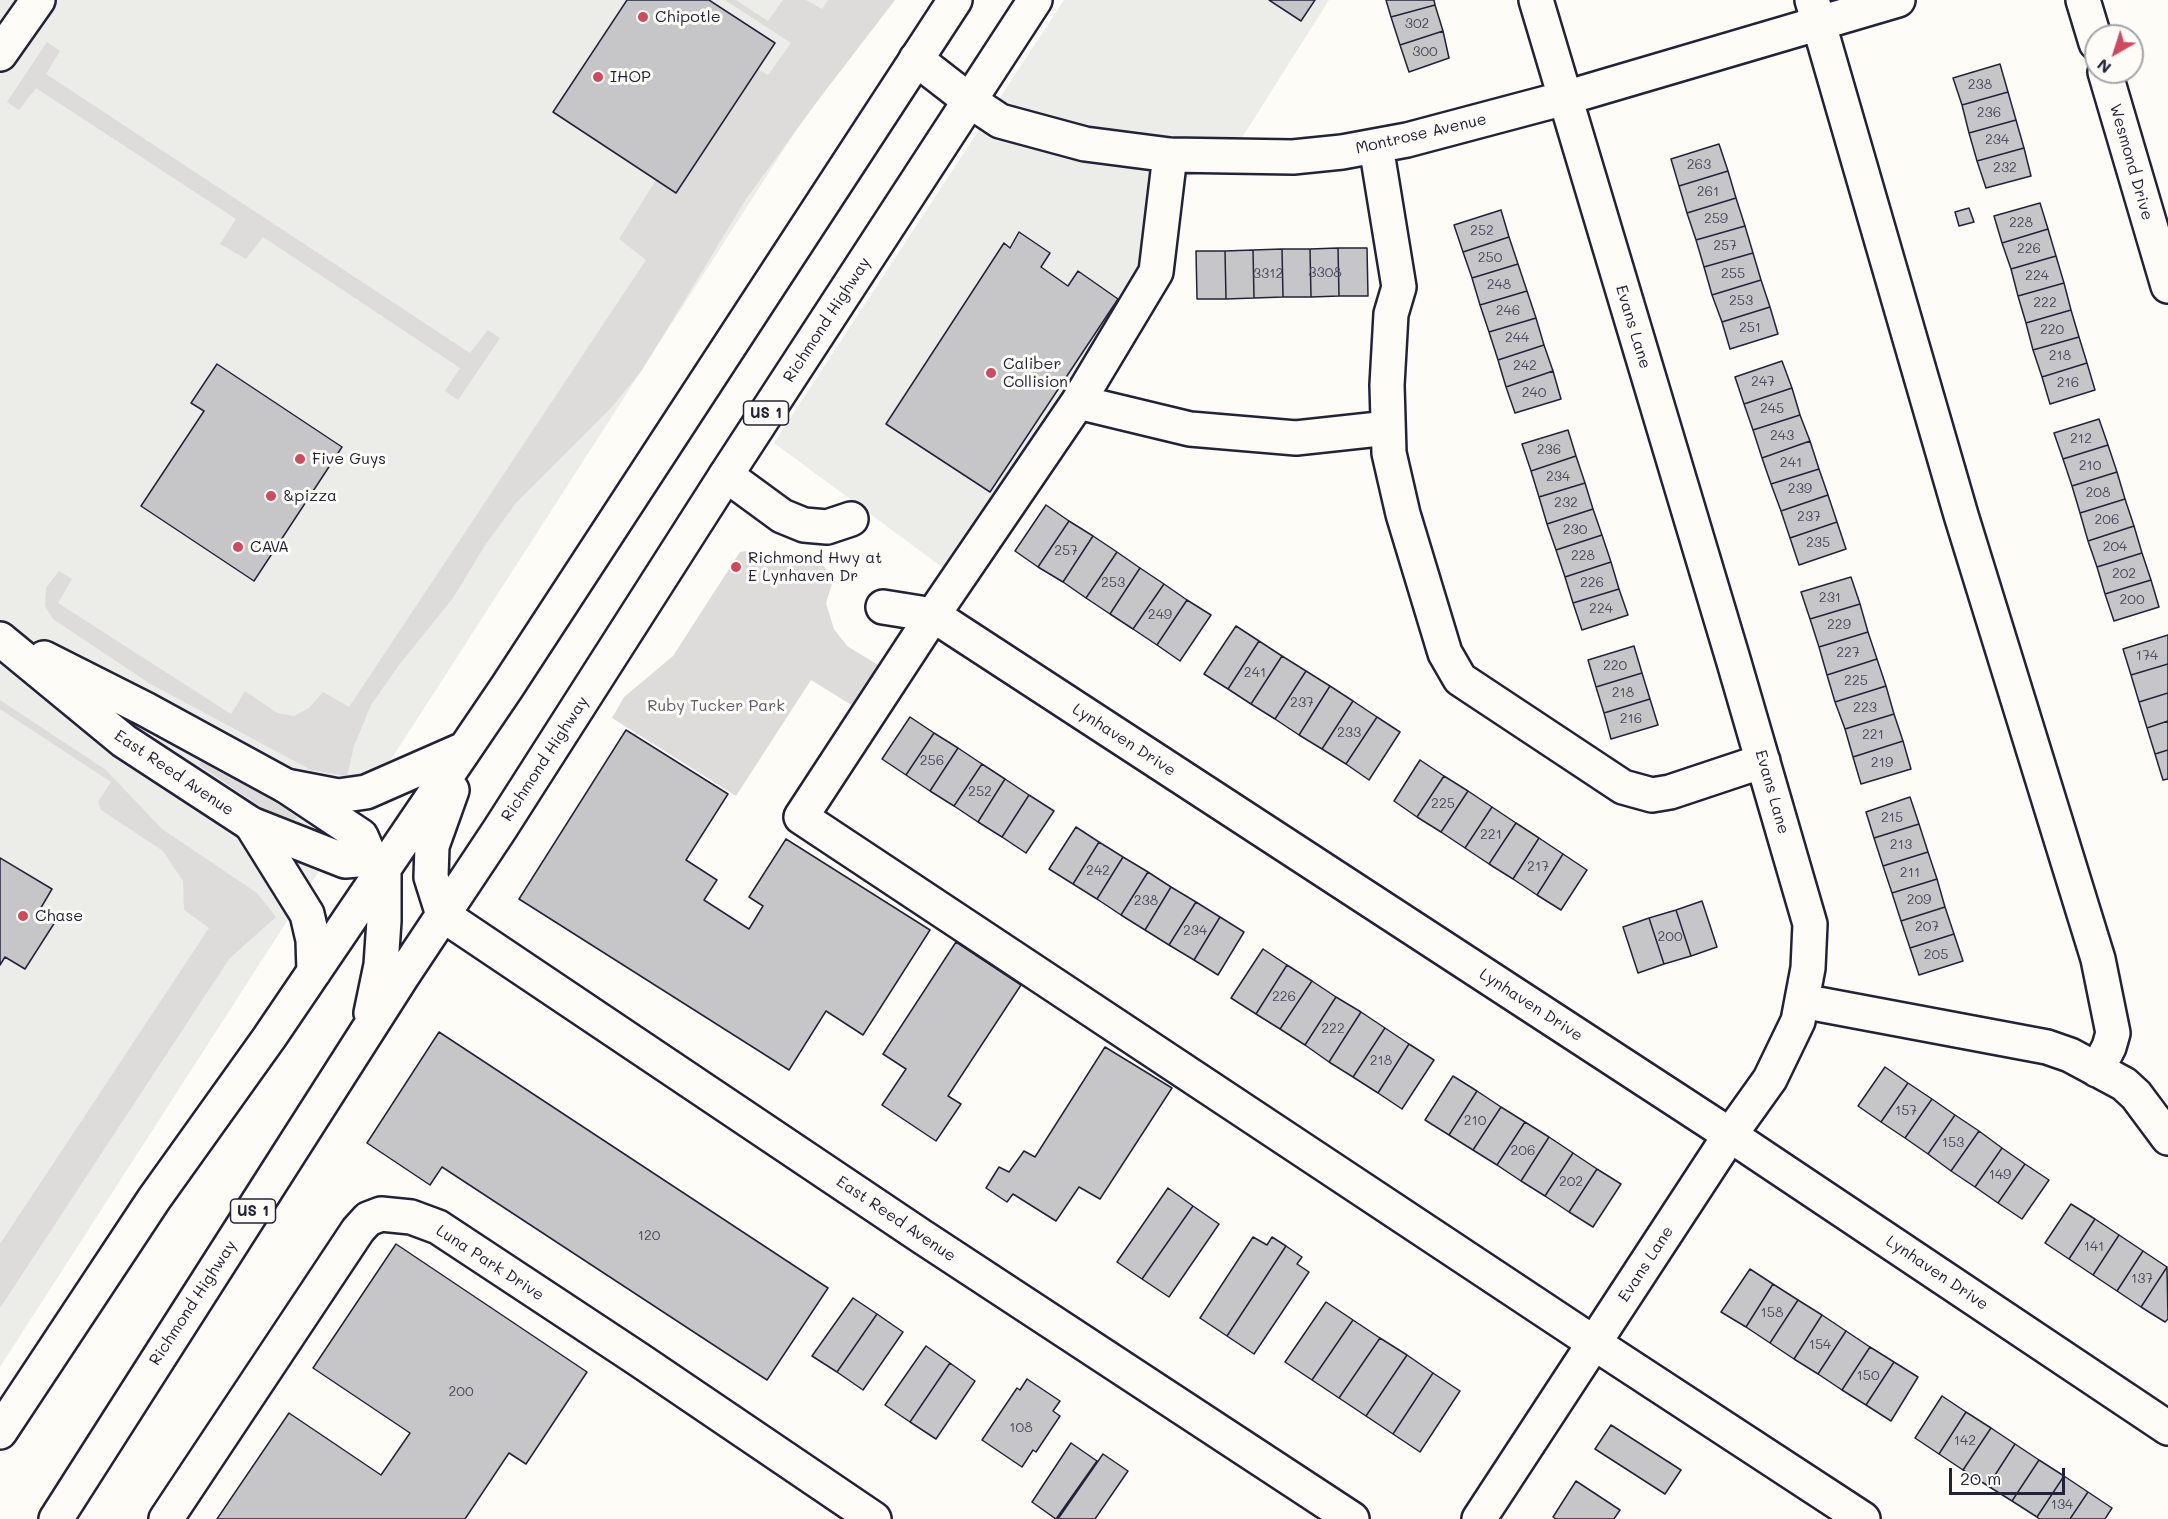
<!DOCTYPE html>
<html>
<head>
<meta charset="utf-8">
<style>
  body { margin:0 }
  #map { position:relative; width:2168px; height:1519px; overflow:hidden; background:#fdfcf7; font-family:Mali,sans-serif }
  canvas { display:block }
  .north { position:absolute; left:2084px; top:24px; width:60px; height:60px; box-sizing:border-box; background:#fdfcf7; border:2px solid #a5a5ac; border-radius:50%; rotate:219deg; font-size:16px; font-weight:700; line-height:24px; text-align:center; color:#22223b }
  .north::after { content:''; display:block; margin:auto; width:21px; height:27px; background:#d1495b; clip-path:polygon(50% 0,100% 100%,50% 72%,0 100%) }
  .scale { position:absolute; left:1949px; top:1468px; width:116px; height:27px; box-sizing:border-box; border:3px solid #22223b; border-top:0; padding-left:8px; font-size:18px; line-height:21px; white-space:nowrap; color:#22223b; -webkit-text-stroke:4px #fdfcf7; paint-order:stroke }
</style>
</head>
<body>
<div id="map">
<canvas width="2168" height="1519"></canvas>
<div class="north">N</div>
<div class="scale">20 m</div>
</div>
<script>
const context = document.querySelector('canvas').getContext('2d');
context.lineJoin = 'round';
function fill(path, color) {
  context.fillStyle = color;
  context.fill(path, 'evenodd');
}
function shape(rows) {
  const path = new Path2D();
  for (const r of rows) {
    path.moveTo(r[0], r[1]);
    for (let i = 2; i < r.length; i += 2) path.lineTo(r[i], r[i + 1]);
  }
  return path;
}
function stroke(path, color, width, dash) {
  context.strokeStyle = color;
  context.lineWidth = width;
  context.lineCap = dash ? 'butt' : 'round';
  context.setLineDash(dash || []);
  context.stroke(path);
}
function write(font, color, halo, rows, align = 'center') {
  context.font = font + ' Mali,sans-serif';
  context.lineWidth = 6;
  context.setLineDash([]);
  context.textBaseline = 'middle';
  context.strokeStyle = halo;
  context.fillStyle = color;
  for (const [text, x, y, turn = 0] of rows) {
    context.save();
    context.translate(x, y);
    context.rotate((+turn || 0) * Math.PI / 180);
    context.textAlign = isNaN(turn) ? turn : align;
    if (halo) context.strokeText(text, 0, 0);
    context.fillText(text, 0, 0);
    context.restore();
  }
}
fill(shape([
  [0,0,880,0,0,1367],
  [1064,0,1329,0,1243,136,1191,176,1148,188,1141,274,946,570,774,443]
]), '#ecece9');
fill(shape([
  [725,0,736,0,768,21,783,0,806,0,822,9,828,0,895,0,819,99,746,199,642,370,611,408,515,504,484,547,453,598,399,665,371,705,354,746,347,776,311,770,149,683,53,619,45,606,46,588,59,571,72,579,58,603,231,714,245,691,277,713,294,716,309,708,323,692,349,707,646,260,619,239,656,180,677,192,758,69,768,75,791,43],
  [47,42,60,51,46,74,470,353,488,330,500,338,458,400,445,391,460,368,263,237,246,259,220,244,236,219,36,88,19,110,7,102],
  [754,550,780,559,821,563,834,578,826,603,834,629,847,646,880,666,853,706,811,680,736,796,612,718,624,697,673,656,740,552],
  [0,700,106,770,162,829,257,893,276,917,229,959,0,1308,0,1244,209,928,184,910,183,881,163,851,101,810,98,802,111,782,0,709],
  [201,761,280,805,297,817,295,820,273,815,199,765]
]), '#dddcdb');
const building = shape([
  [627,0,709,0,775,43,676,193,553,112,627,0],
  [1269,0,1315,0,1301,21,1269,0],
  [1386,0,1434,0,1435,5,1391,17,1386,0],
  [1435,5,1443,31,1400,45,1391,17,1435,5],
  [1443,31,1449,58,1409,72,1400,45,1443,31],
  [2000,64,2008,92,1962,105,1953,78,2000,64],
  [2008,92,2016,120,1969,133,1962,105,2008,92],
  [2016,120,2024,148,1977,161,1969,133,2016,120],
  [1719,144,1728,171,1679,186,1671,159,1719,144],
  [2024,148,2031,176,1986,188,1977,161,2024,148],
  [1728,171,1736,198,1687,213,1679,186,1728,171],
  [1736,198,1745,226,1696,240,1687,213,1736,198],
  [2040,203,2048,229,2002,243,1994,216,2040,203],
  [1969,208,1974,222,1959,226,1955,212,1969,208],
  [1501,210,1509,237,1463,252,1454,225,1501,210],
  [1745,226,1753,253,1704,267,1696,240,1745,226],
  [2048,229,2056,256,2011,269,2002,243,2048,229],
  [1019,232,1050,253,1041,267,1068,286,1078,271,1118,299,990,492,886,424,1004,243,1010,248,1019,232],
  [1509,237,1518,264,1472,278,1463,252,1509,237],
  [1338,248,1367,248,1368,296,1339,296,1338,248],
  [1338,248,1339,296,1311,297,1310,249,1338,248],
  [1282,249,1310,249,1311,297,1283,297,1282,249],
  [1282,249,1283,297,1254,298,1253,250,1282,249],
  [1253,250,1254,298,1226,299,1225,251,1253,250],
  [1196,251,1225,251,1226,299,1197,299,1196,251],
  [1753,253,1761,280,1712,295,1704,267,1753,253],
  [2056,256,2064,283,2018,296,2011,269,2056,256],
  [1518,264,1527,291,1480,305,1472,278,1518,264],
  [1761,280,1770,307,1722,322,1712,295,1761,280],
  [2064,283,2071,310,2026,323,2018,296,2064,283],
  [1527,291,1536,318,1489,332,1480,305,1527,291],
  [1770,307,1778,334,1730,349,1722,322,1770,307],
  [2071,310,2079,337,2033,350,2026,323,2071,310],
  [1536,318,1544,345,1498,360,1489,332,1536,318],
  [2079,337,2087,363,2042,377,2033,350,2079,337],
  [1544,345,1553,371,1506,387,1498,360,1544,345],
  [1782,361,1792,388,1744,404,1735,377,1782,361],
  [2087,363,2095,390,2050,404,2042,377,2087,363],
  [217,364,342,447,254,581,141,506,204,411,191,403,217,364],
  [1553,371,1561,399,1515,413,1506,387,1553,371],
  [1792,388,1800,415,1753,430,1744,404,1792,388],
  [1800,415,1810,441,1762,458,1753,430,1800,415],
  [2099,419,2108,445,2063,459,2054,433,2099,419],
  [1568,430,1576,456,1531,471,1522,444,1568,430],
  [1810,441,1819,469,1771,484,1762,458,1810,441],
  [2108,445,2117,472,2072,486,2063,459,2108,445],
  [1576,456,1585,483,1539,497,1531,471,1576,456],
  [1819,469,1828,495,1781,511,1771,484,1819,469],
  [2117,472,2125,499,2080,513,2072,486,2117,472],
  [1585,483,1593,509,1547,524,1539,497,1585,483],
  [1828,495,1837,522,1790,538,1781,511,1828,495],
  [2125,499,2134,526,2088,541,2080,513,2125,499],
  [1046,505,1069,521,1038,567,1015,551,1046,505],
  [1593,509,1602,535,1556,550,1547,524,1593,509],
  [1069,521,1093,536,1063,582,1038,567,1069,521],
  [1837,522,1846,549,1799,565,1790,538,1837,522],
  [2134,526,2142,553,2097,567,2088,541,2134,526],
  [1602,535,1611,562,1565,577,1556,550,1602,535],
  [1093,536,1117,552,1086,598,1063,582,1093,536],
  [1117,552,1140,568,1110,614,1086,598,1117,552],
  [2142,553,2151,580,2105,594,2097,567,2142,553],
  [1611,562,1619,589,1573,603,1565,577,1611,562],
  [1140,568,1164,584,1133,629,1110,614,1140,568],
  [1851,577,1860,604,1810,619,1801,592,1851,577],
  [2151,580,2159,607,2114,621,2105,594,2151,580],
  [1164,584,1187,600,1157,645,1133,629,1164,584],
  [1619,589,1628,615,1582,630,1573,603,1619,589],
  [1187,600,1211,615,1180,661,1157,645,1187,600],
  [1860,604,1868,632,1819,647,1810,619,1860,604],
  [1236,626,1259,641,1228,689,1204,674,1236,626],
  [1868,632,1877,659,1827,675,1819,647,1868,632],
  [2168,635,2168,664,2131,675,2123,649,2168,635],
  [1259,641,1282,656,1251,704,1228,689,1259,641],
  [1634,646,1642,673,1596,687,1588,660,1634,646],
  [1282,656,1306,671,1275,719,1251,704,1282,656],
  [1877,659,1886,686,1835,702,1827,675,1877,659],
  [2168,664,2168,693,2139,702,2131,675,2168,664],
  [1306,671,1330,686,1299,735,1275,719,1306,671],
  [1642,673,1650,699,1604,713,1596,687,1642,673],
  [1330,686,1353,701,1322,749,1299,735,1330,686],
  [1886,686,1894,714,1845,729,1835,702,1886,686],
  [2168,693,2168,721,2147,728,2139,702,2168,693],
  [1650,699,1658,725,1611,739,1604,713,1650,699],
  [1353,701,1377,717,1346,764,1322,749,1353,701],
  [1894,714,1903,741,1853,757,1845,729,1894,714],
  [910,717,934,733,906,775,882,759,910,717],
  [1377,717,1400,732,1369,780,1346,764,1377,717],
  [2168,721,2168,750,2155,754,2147,728,2168,721],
  [626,730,728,794,686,860,717,880,704,900,749,929,763,906,749,897,786,839,930,930,863,1035,826,1011,789,1070,519,899,626,730],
  [934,733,958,748,930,791,906,775,934,733],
  [1903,741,1911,769,1861,784,1853,757,1903,741],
  [958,748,982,764,954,806,930,791,958,748],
  [2168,750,2168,779,2163,780,2155,754,2168,750],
  [1420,760,1444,776,1417,817,1394,801,1420,760],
  [982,764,1005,779,978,822,954,806,982,764],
  [1444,776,1468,791,1441,832,1417,817,1444,776],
  [1005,779,1029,795,1002,837,978,822,1005,779],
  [1468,791,1492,807,1465,848,1441,832,1468,791],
  [1029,795,1054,811,1026,853,1002,837,1029,795],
  [1910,797,1919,824,1874,838,1866,812,1910,797],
  [1492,807,1516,823,1489,864,1465,848,1492,807],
  [1516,823,1539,838,1513,879,1489,864,1516,823],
  [1919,824,1928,852,1883,866,1874,838,1919,824],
  [1076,827,1099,842,1073,884,1049,869,1076,827],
  [1539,838,1563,854,1537,895,1513,879,1539,838],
  [1099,842,1123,857,1097,899,1073,884,1099,842],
  [1928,852,1937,879,1892,893,1883,866,1928,852],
  [1563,854,1587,870,1561,910,1537,895,1563,854],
  [1123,857,1148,872,1121,915,1097,899,1123,857],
  [0,858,52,889,39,911,55,922,25,969,5,957,0,965,0,858],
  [1148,872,1171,887,1145,930,1121,915,1148,872],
  [1937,879,1945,907,1901,921,1892,893,1937,879],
  [1171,887,1196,902,1169,945,1145,930,1171,887],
  [1702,901,1717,947,1691,956,1676,910,1702,901],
  [1196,902,1220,917,1194,960,1169,945,1196,902],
  [1945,907,1954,934,1910,948,1901,921,1945,907],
  [1676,910,1691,956,1664,964,1649,918,1676,910],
  [1220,917,1244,932,1218,975,1194,960,1220,917],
  [1649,918,1664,964,1638,973,1623,927,1649,918],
  [1954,934,1963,961,1919,975,1910,948,1954,934],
  [956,942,1021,985,948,1096,961,1104,936,1141,882,1105,906,1069,883,1054,956,942],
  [1263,949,1287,965,1256,1014,1231,998,1263,949],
  [1287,965,1312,981,1280,1029,1256,1014,1287,965],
  [1312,981,1336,997,1305,1045,1280,1029,1312,981],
  [1336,997,1361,1012,1329,1062,1305,1045,1336,997],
  [1361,1012,1385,1028,1353,1077,1329,1062,1361,1012],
  [1385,1028,1409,1044,1378,1093,1353,1077,1385,1028],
  [439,1032,828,1288,767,1380,442,1167,430,1185,367,1143,439,1032],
  [1409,1044,1434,1060,1402,1109,1378,1093,1409,1044],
  [1105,1047,1172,1088,1100,1199,1079,1187,1056,1221,1013,1194,1007,1202,986,1188,999,1167,1009,1172,1024,1151,1035,1157,1105,1047],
  [1885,1067,1908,1083,1881,1122,1858,1106,1885,1067],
  [1453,1076,1477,1091,1449,1135,1425,1120,1453,1076],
  [1908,1083,1932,1099,1905,1138,1881,1122,1908,1083],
  [1477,1091,1501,1107,1473,1150,1449,1135,1477,1091],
  [1932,1099,1955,1115,1928,1154,1905,1138,1932,1099],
  [1501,1107,1525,1122,1497,1165,1473,1150,1501,1107],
  [1955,1115,1979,1131,1951,1171,1928,1154,1955,1115],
  [1525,1122,1549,1137,1521,1181,1497,1165,1525,1122],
  [1979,1131,2002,1148,1975,1187,1951,1171,1979,1131],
  [1549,1137,1573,1153,1545,1196,1521,1181,1549,1137],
  [2002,1148,2025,1164,1998,1203,1975,1187,2002,1148],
  [1573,1153,1597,1169,1569,1212,1545,1196,1573,1153],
  [2025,1164,2049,1180,2022,1219,1998,1203,2025,1164],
  [1597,1169,1621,1184,1593,1227,1569,1212,1597,1169],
  [1168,1188,1193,1206,1142,1279,1117,1262,1168,1188],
  [2071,1204,2095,1219,2069,1259,2045,1243,2071,1204],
  [1193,1206,1219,1224,1169,1297,1142,1279,1193,1206],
  [2095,1219,2119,1235,2093,1275,2069,1259,2095,1219],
  [2119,1235,2143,1251,2117,1291,2093,1275,2119,1235],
  [1253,1237,1267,1245,1272,1237,1286,1246,1227,1336,1200,1318,1253,1237],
  [396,1244,587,1372,526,1464,509,1453,465,1519,217,1519,289,1413,381,1475,410,1433,313,1368,396,1244],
  [1286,1246,1302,1257,1297,1264,1309,1272,1254,1354,1227,1336,1286,1246],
  [2143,1251,2167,1267,2141,1307,2117,1291,2143,1251],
  [2167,1267,2168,1319,2165,1322,2141,1307,2167,1267],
  [1750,1269,1773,1284,1746,1327,1721,1312,1750,1269],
  [1773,1284,1798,1300,1770,1343,1746,1327,1773,1284],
  [853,1298,877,1314,837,1372,812,1356,853,1298],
  [1798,1300,1822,1315,1794,1359,1770,1343,1798,1300],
  [1326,1302,1353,1320,1312,1380,1285,1362,1326,1302],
  [877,1314,903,1332,863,1390,837,1372,877,1314],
  [1822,1315,1846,1331,1818,1374,1794,1359,1822,1315],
  [1353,1320,1380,1338,1339,1398,1312,1380,1353,1320],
  [1846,1331,1870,1347,1842,1390,1818,1374,1846,1331],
  [1380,1338,1407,1355,1366,1416,1339,1398,1380,1338],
  [926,1346,950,1363,910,1422,885,1405,926,1346],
  [1870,1347,1894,1362,1866,1405,1842,1390,1870,1347],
  [1407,1355,1433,1373,1393,1434,1366,1416,1407,1355],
  [1894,1362,1918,1377,1891,1421,1866,1405,1894,1362],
  [950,1363,975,1381,936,1439,910,1422,950,1363],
  [1433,1373,1460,1391,1420,1452,1393,1434,1433,1373],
  [1027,1379,1060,1401,1053,1411,1060,1416,1036,1452,1033,1450,1022,1467,982,1440,1017,1388,1020,1390,1027,1379],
  [1942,1396,1966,1412,1939,1454,1915,1438,1942,1396],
  [1966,1412,1991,1428,1963,1470,1939,1454,1966,1412],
  [1611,1425,1681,1470,1665,1494,1595,1449,1611,1425],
  [1991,1428,2015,1444,1988,1486,1963,1470,1991,1428],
  [1071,1443,1097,1461,1056,1519,1032,1502,1071,1443],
  [2015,1444,2039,1460,2012,1501,1988,1486,2015,1444],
  [1103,1454,1128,1471,1095,1519,1058,1519,1103,1454],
  [2039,1460,2064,1476,2037,1517,2012,1501,2039,1460],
  [2064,1476,2088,1492,2070,1519,2039,1519,2037,1517,2064,1476],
  [1576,1481,1620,1510,1614,1519,1556,1519,1553,1517,1576,1481],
  [2088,1492,2112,1508,2105,1519,2070,1519,2088,1492]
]);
fill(building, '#c6c6c8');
stroke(building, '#22223b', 1.5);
const minor = shape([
  [1812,0,1961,515,2098,959,2113,1033,2109,1047,2097,1070],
  [2083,0,2096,43],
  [0,54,38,0],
  [916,59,970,101,1000,121,1085,144,1170,155,1293,157,1342,152,1407,140,1565,98,1898,0],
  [2105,72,2168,286],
  [1376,146,1399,287,1391,314,1387,385,1389,453,1403,514,1445,653,1460,679,1623,787,1652,795,1670,792,1763,761],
  [1170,155,1156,272,1078,402,933,615,801,817,1594,1343,1863,1519],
  [1078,402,1190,429,1296,438,1388,428],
  [726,475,782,516,804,525,827,527,851,519],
  [883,607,933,615,1730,1135,2168,1428],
  [0,639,124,741,251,824,345,861,371,859,384,866],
  [44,658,145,709,286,786,361,836,371,859],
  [443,915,921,1236,1352,1519],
  [1802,1001,2047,1047,2070,1055,2124,1084,2136,1095,2168,1138],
  [166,1519,358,1230,368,1219,381,1214,411,1217,438,1227,638,1359,874,1519],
  [1479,1519,1730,1135,1770,1079,1798,1021,1808,968,1810,924,1733,659,1536,0]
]);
const highway = shape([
  [286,786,338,796,366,792,464,749],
  [251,824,307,914,313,940,314,972],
  [443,915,431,877,432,846,452,790],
  [371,1013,381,965,384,921,384,866],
  [0,1432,154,1199,269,1038,507,687,955,0],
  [56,1519,403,975,500,829,726,475,1035,0]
]);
stroke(minor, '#22223b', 38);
stroke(highway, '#22223b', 38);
stroke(minor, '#fdfcf7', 33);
stroke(highway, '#fdfcf7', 33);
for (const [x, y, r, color] of [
  [643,17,6,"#d1495b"],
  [598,77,6,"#d1495b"],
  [991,373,6,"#d1495b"],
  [300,459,6,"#d1495b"],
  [271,496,6,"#d1495b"],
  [238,547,6,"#d1495b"],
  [736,567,6,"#d1495b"],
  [23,916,6,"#d1495b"]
]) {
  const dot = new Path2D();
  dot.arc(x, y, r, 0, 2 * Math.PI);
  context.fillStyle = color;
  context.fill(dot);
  stroke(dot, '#fdfcf7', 2);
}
write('14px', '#4b4b5e', null, [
  ["302",1417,24],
  ["300",1425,52],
  ["238",1980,85],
  ["236",1989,113],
  ["234",1997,140],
  ["263",1699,165],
  ["232",2005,168],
  ["261",1708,192],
  ["259",1716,219],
  ["228",2021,223],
  ["252",1482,231],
  ["257",1725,246],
  ["226",2029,249],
  ["250",1490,258],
  ["3308",1325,273],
  ["3312",1268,274],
  ["255",1733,274],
  ["224",2037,276],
  ["248",1499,285],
  ["253",1741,301],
  ["222",2045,303],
  ["246",1508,311],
  ["251",1750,328],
  ["220",2052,330],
  ["244",1517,338],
  ["218",2060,356],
  ["242",1525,366],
  ["247",1763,382],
  ["216",2068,383],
  ["240",1534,393],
  ["245",1772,409],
  ["243",1782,436],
  ["212",2081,439],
  ["236",1549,450],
  ["241",1791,463],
  ["210",2090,466],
  ["234",1558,477],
  ["239",1800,489],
  ["208",2098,493],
  ["232",1566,503],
  ["237",1809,517],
  ["206",2107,520],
  ["230",1575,530],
  ["235",1818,543],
  ["204",2115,547],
  ["257",1066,551],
  ["228",1583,556],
  ["202",2124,574],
  ["253",1113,583],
  ["226",1592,583],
  ["231",1830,598],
  ["200",2132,600],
  ["224",1601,609],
  ["249",1160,615],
  ["229",1839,625],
  ["227",1848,653],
  ["174",2147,656],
  ["220",1615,666],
  ["241",1255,673],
  ["225",1856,681],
  ["218",1623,693],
  ["237",1302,703],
  ["223",1865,708],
  ["216",1631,719],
  ["233",1349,733],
  ["221",1873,735],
  ["256",932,761],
  ["219",1882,763],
  ["252",980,792],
  ["225",1443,804],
  ["215",1892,818],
  ["221",1491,835],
  ["213",1901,845],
  ["217",1538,867],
  ["242",1098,871],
  ["211",1910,873],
  ["209",1919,900],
  ["238",1146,901],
  ["207",1927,927],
  ["234",1195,931],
  ["200",1670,937],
  ["205",1936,955],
  ["226",1284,997],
  ["222",1333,1029],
  ["218",1381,1061],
  ["157",1906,1111],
  ["210",1475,1121],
  ["153",1953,1143],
  ["206",1523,1151],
  ["149",2000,1175],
  ["202",1571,1182],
  ["120",649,1236],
  ["141",2094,1247],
  ["137",2142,1279],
  ["158",1772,1313],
  ["154",1820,1345],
  ["150",1868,1376],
  ["200",461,1392],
  ["108",1021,1428],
  ["142",1965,1441],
  ["134",2062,1505]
]);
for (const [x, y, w] of [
  [766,413,45],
  [253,1211,45]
]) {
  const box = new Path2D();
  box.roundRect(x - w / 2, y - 12, w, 24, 4.5);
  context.fillStyle = '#fdfcf7';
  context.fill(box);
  stroke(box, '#22223b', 1.5);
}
write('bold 15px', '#22223b', null, [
  ["US 1",766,413],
  ["US 1",253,1211]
]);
write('16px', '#22223b', '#fdfcf7', [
  ["Chipotle",655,17],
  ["IHOP",610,77],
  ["Caliber",1003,364],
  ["Collision",1003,382],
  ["Five Guys",312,459],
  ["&pizza",283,496],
  ["CAVA",250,547],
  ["Richmond Hwy at",748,558],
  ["E Lynhaven Dr",748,576],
  ["Chase",35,916]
], 'left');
write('16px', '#22223b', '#fdfcf7', [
  ["Montrose Avenue",1421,134,-13],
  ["Wesmond Drive",2131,162,74],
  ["Richmond Highway",827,320,-57],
  ["Evans Lane",1633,327,73],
  ["Lynhaven Drive",1124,740,33],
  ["Richmond Highway",545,759,-57],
  ["East Reed Avenue",174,773,34],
  ["Evans Lane",1772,792,74],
  ["Lynhaven Drive",1531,1005,33],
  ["East Reed Avenue",896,1219,34],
  ["Luna Park Drive",490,1263,33],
  ["Evans Lane",1646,1264,-57],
  ["Lynhaven Drive",1937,1273,34],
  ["Richmond Highway",193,1303,-57]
]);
write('16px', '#5a5a6b', '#fdfcf7', [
  ["Ruby Tucker Park",716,706]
]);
</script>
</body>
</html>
